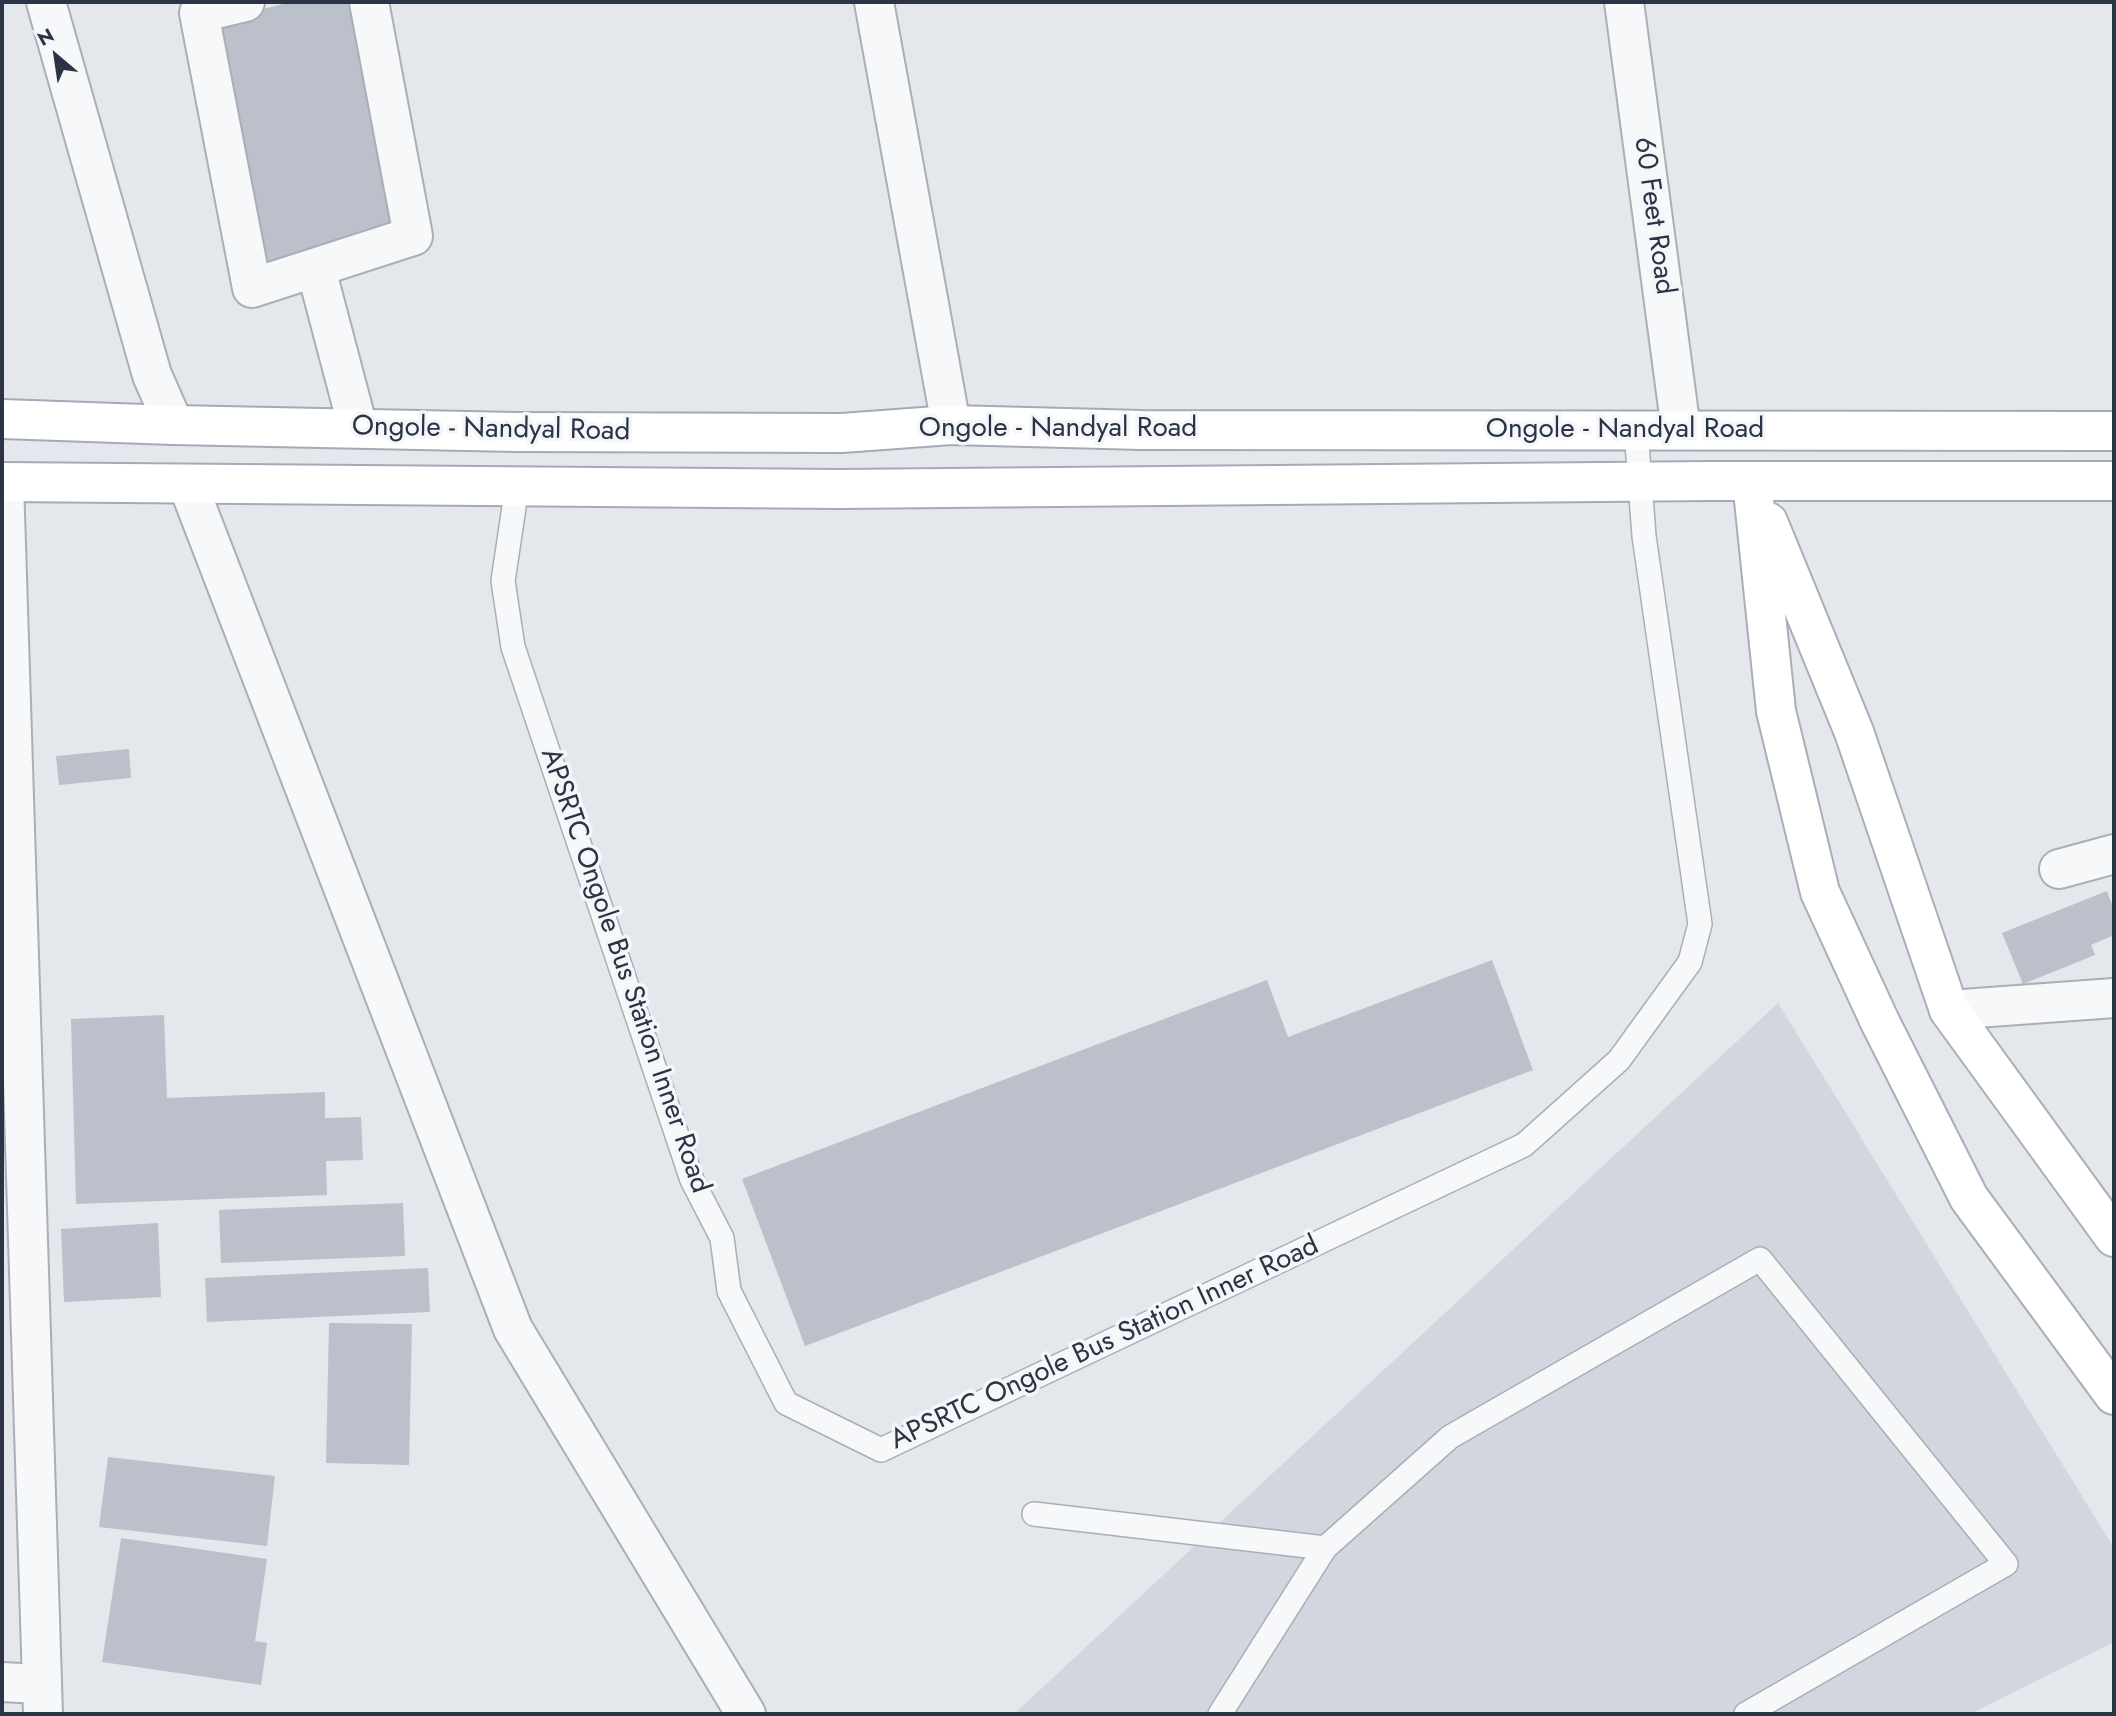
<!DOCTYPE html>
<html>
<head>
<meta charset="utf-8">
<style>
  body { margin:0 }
  #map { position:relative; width:2116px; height:1716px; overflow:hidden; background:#e4e7ec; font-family:Jost,sans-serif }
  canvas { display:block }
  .frame { position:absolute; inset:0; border:4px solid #2b3445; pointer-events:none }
  .north { position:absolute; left:21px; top:21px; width:70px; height:70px; -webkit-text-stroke:5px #f4f6f9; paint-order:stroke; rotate:331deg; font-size:19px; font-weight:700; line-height:28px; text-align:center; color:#2b3445 }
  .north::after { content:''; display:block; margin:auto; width:24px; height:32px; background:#2b3445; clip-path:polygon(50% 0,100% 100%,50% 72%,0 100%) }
</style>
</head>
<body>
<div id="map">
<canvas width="2116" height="1716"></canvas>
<div class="frame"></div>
<div class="north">N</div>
</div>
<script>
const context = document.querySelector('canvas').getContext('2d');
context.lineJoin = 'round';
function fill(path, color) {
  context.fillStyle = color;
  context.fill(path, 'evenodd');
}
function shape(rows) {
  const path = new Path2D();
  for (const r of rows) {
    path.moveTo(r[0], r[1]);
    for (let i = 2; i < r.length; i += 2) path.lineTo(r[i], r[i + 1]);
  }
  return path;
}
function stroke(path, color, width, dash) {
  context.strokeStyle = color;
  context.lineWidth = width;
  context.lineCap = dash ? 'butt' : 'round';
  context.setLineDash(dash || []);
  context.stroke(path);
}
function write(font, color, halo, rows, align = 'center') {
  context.font = font + ' Jost,sans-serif';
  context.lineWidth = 7;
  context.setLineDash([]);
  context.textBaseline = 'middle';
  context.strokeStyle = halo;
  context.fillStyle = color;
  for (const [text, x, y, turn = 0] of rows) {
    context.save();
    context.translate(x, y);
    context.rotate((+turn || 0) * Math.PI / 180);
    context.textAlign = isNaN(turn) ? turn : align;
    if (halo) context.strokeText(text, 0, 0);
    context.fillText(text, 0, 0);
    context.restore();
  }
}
fill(shape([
  [1778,1003,2114,1548,2114,1642,1970,1714,1014,1714]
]), '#d2d6de');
fill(shape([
  [291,2,356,2,401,230,260,275,212,22],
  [129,749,131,778,59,785,56,756],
  [2107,891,2114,910,2114,935,2091,945,2095,955,2023,984,2002,933],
  [1492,960,1533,1070,805,1346,742,1179,1267,980,1288,1037],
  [164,1015,167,1098,325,1092,325,1118,361,1117,363,1160,326,1161,327,1195,76,1204,71,1019],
  [403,1203,405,1256,221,1263,219,1210],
  [158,1223,161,1297,64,1302,61,1229],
  [428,1268,430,1312,207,1322,205,1278],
  [329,1323,412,1324,409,1465,326,1463],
  [108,1457,275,1476,267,1546,99,1527],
  [121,1538,267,1559,255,1641,267,1643,261,1685,102,1662]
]), '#bbc0ca');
const lane = shape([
  [517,487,503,581,513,647,692,1180,722,1238,729,1291,786,1403,881,1450,1524,1145,1619,1060,1690,962,1700,924,1644,536,1636,430],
  [1034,1514,1325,1548],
  [1220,1714,1325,1548,1450,1437,1760,1259,2006,1564,1746,1714]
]);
const street = shape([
  [46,2,152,375,174,425],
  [245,2,199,13,252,288,413,236,369,2],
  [874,2,951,425],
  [1624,2,1681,430],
  [316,269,358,428],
  [4,482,43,1714],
  [188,485,513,1329,746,1714],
  [2059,869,2114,854],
  [1949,1010,2114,998],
  [2,1682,40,1684]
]);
const secondary = shape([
  [1752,481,1776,711,1820,892,1880,1022,1969,1198,2114,1395],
  [1768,522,1854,732,1949,1010,2114,1237]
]);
const primary = shape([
  [2,419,174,425,516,432,842,433,951,425,1142,430,2114,431],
  [2,482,839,489,1710,481,2114,481]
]);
stroke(lane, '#a9aeb7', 26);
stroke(street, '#a9aeb7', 42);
stroke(secondary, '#a9aeb7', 42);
stroke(primary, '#a3abb8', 42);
stroke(lane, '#f7f8fa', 23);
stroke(street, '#f7f8fa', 38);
stroke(secondary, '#fff', 38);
stroke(primary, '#fff', 38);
write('28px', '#2b3445', '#f4f6f9', [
  ["60 Feet Road",1653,216,82],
  ["Ongole - Nandyal Road",1058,429],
  ["Ongole - Nandyal Road",491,430,1],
  ["Ongole - Nandyal Road",1625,430],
  ["APSRTC Ongole Bus Station Inner Road",624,971,71],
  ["APSRTC Ongole Bus Station Inner Road",1105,1344,-25]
]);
</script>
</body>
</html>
